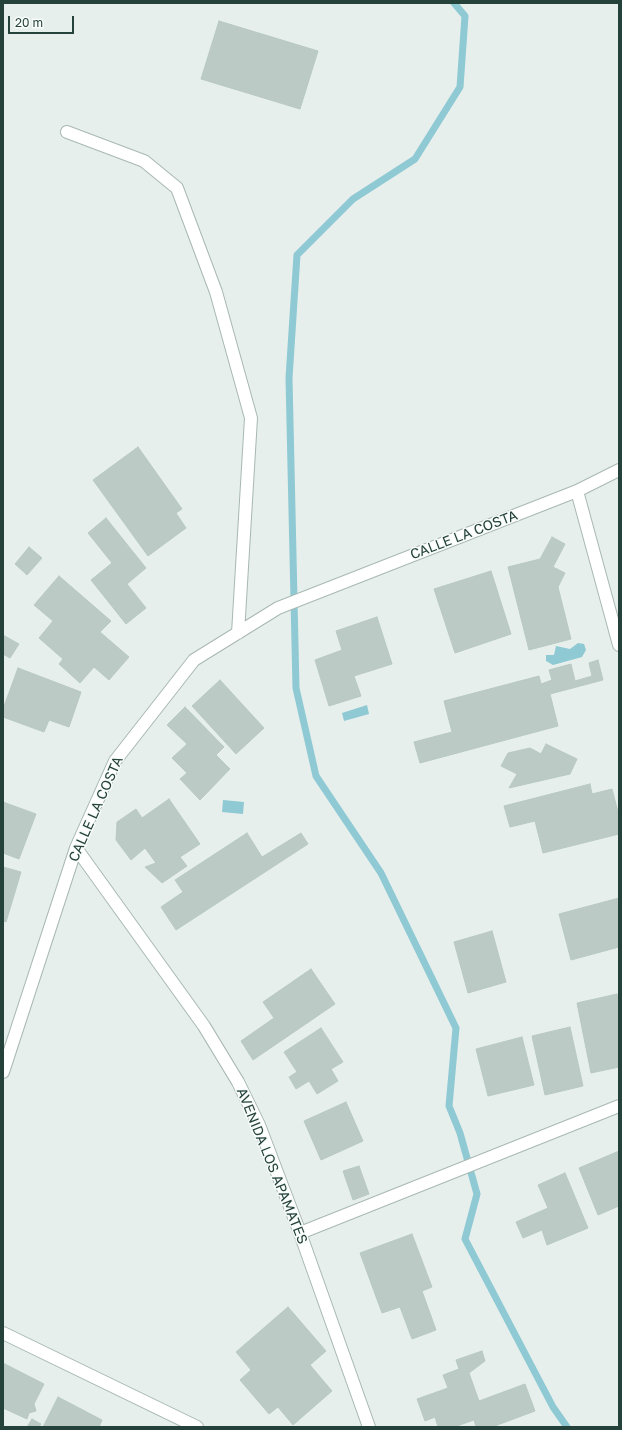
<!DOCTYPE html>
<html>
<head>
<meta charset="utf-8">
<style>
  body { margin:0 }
  #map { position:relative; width:622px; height:1430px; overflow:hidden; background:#e6efeb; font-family:"Golos Text",sans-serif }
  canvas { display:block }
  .frame { position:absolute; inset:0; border:4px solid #24423a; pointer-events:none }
  .scale { position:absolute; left:8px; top:16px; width:66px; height:18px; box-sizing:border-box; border:2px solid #24423a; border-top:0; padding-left:5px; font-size:12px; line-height:14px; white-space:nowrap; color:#24423a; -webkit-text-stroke:3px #f7fbf9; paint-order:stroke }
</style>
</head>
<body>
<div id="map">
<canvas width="622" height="1430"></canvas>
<div class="frame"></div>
<div class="scale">20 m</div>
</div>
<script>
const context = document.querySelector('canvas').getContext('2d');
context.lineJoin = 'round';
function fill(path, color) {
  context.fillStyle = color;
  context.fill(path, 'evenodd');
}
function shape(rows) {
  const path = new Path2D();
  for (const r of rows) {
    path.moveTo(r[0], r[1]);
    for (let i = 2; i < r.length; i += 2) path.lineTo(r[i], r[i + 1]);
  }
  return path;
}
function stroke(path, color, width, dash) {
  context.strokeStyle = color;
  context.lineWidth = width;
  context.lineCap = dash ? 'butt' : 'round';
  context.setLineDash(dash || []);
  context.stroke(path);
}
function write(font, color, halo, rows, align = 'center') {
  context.font = font + ' "Golos Text",sans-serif';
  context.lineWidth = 3;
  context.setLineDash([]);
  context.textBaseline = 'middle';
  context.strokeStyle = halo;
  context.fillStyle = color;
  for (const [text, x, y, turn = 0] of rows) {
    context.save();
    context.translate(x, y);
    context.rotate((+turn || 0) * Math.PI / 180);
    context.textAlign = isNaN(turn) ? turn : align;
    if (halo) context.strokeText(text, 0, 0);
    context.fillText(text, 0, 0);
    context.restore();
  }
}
fill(shape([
  [578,643,584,644,586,650,582,657,553,665,546,661,546,655,554,655,556,646,570,649],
  [367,705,369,714,344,721,342,713],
  [223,800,244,802,243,814,222,812]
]), '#8ec9d4');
stroke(shape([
  [454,3,465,16,460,87,415,159,353,199,297,255,289,378,296,688,316,776,381,873,456,1028,449,1106,460,1133,477,1194,465,1239,553,1407,567,1427]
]), '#8ec9d4', 7);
const building = shape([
  [219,21,318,51,300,109,201,79,219,21],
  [138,447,182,509,176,513,186,528,148,556,93,480,138,447],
  [106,518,146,568,127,584,146,608,126,624,91,580,112,563,88,533,106,518],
  [552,537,565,544,553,567,565,573,558,587,571,639,529,650,508,567,540,559,552,537],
  [29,547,42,558,27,575,15,564,29,547],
  [491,571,511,634,455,653,434,589,491,571],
  [59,576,111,621,100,632,129,657,109,680,94,667,80,683,59,664,63,659,39,638,53,621,34,605,59,576],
  [377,617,392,664,354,676,361,696,329,706,315,660,342,650,336,631,377,617],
  [3,635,19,644,10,658,3,654,3,635],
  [598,660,603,680,550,694,558,726,420,763,414,742,452,732,444,701,539,676,541,684,552,680,549,670,571,664,575,681,592,676,589,663,598,660],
  [18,668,81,692,69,727,49,720,44,732,3,717,3,709,18,668],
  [220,680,264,728,236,754,192,706,220,680],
  [185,707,224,747,216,755,230,769,200,800,180,779,187,773,172,758,187,744,167,725,185,707],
  [546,744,577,759,570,774,509,788,517,774,501,766,508,753,530,748,541,754,546,744],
  [590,784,592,794,612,789,619,816,619,834,543,853,535,821,510,827,504,806,590,784],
  [169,799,200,844,180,857,187,866,162,883,145,867,156,863,145,848,131,860,116,840,117,822,136,809,142,818,169,799],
  [3,802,36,814,19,859,3,853,3,802],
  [247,833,262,857,301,833,308,844,176,930,161,907,183,892,175,880,247,833],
  [3,867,21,872,6,922,3,921,3,867],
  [619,898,619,947,571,960,559,914,619,898],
  [492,931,506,982,468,993,454,942,492,931],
  [311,969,335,1004,253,1060,241,1041,274,1018,263,1002,311,969],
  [617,994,619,1004,619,1067,591,1073,577,1003,617,994],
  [570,1027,583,1086,545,1095,532,1036,570,1027],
  [321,1028,343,1062,331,1069,338,1081,317,1094,309,1081,296,1089,289,1077,297,1072,284,1052,321,1028],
  [522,1037,534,1085,488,1096,476,1049,522,1037],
  [346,1102,363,1141,321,1160,304,1121,346,1102],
  [619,1151,619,1206,598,1215,579,1168,619,1151],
  [359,1166,369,1194,353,1200,343,1171,359,1166],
  [565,1173,588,1228,547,1245,542,1230,523,1238,516,1222,548,1208,538,1185,565,1173],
  [412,1234,432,1287,422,1291,436,1330,412,1339,400,1307,382,1313,360,1253,412,1234],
  [288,1307,326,1351,310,1365,332,1391,293,1425,278,1407,269,1414,240,1380,251,1370,236,1352,288,1307],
  [482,1351,485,1361,469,1373,479,1401,525,1384,535,1411,492,1427,476,1427,474,1420,454,1427,438,1427,435,1417,425,1421,417,1399,448,1388,443,1375,459,1369,456,1360,482,1351],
  [3,1363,44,1384,34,1404,36,1411,29,1413,27,1419,3,1408,3,1363],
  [58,1397,102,1420,99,1427,43,1427,58,1397],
  [32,1419,41,1424,39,1427,27,1427,32,1419]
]);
fill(building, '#bbcac4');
stroke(building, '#b8c9c2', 1);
const minor = shape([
  [67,132,144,161,177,188,216,292,251,418,238,633],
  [577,491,619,645],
  [76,848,204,1026,238,1082,259,1125,300,1233,369,1427],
  [3,1072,76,848,115,761,194,660,278,608,577,491,619,470],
  [300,1233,619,1106],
  [3,1333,197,1427]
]);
stroke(minor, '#a8b8b2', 14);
stroke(minor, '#fff', 12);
write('14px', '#24423a', '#f7fbf9', [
  ["CALLE LA COSTA",464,535,-21],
  ["CALLE LA COSTA",96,809,-66],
  ["AVENIDA LOS APAMATES",272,1166,68]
]);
</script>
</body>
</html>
